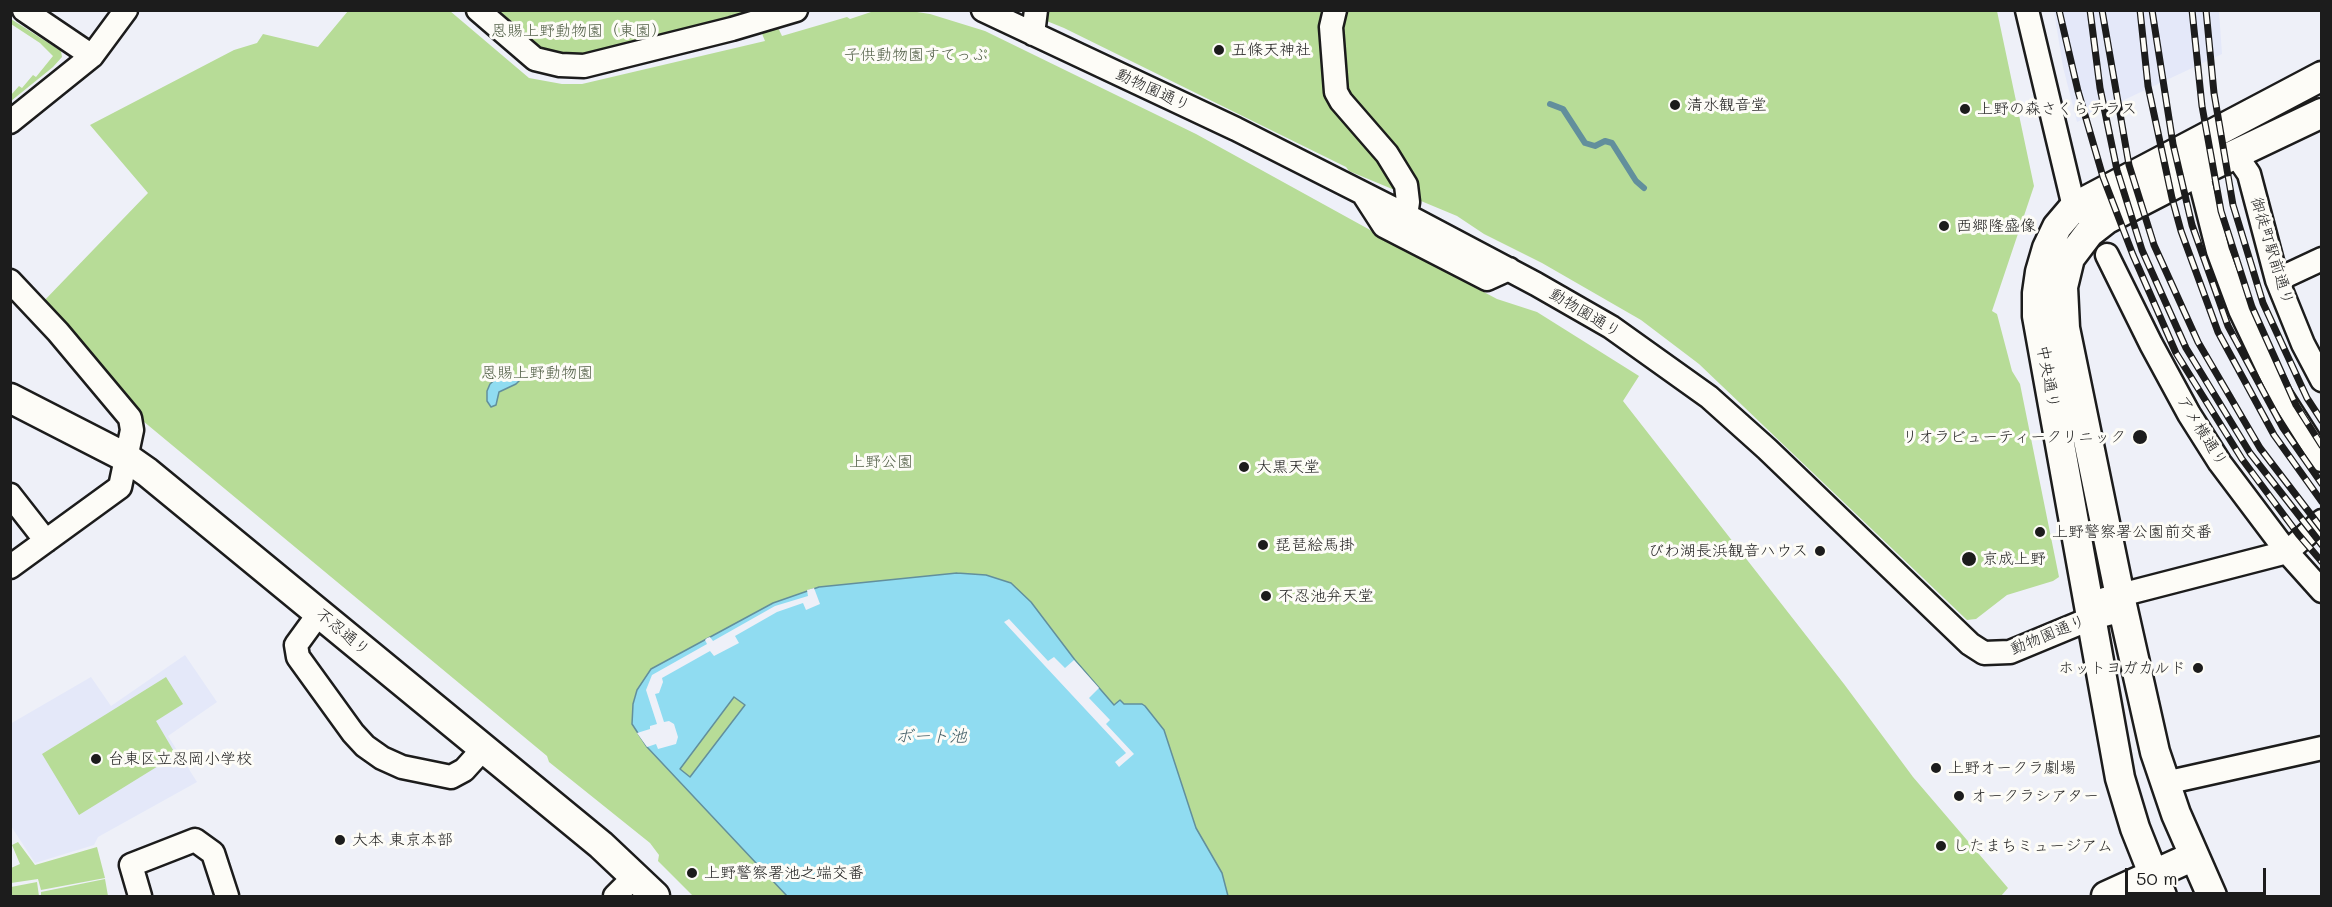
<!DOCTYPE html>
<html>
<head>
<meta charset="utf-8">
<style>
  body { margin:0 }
  #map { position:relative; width:2332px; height:907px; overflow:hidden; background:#eef0f8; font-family:Mali,sans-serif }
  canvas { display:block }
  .frame { position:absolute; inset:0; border:12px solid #1c1c1c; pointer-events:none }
  .scale { position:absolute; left:2125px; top:868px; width:141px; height:27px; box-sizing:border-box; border:3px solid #1c1c1c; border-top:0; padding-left:8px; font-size:18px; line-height:21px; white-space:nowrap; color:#1c1c1c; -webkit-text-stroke:4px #fdfcf7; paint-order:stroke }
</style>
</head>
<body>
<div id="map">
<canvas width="2332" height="907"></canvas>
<div class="frame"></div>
<div class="scale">50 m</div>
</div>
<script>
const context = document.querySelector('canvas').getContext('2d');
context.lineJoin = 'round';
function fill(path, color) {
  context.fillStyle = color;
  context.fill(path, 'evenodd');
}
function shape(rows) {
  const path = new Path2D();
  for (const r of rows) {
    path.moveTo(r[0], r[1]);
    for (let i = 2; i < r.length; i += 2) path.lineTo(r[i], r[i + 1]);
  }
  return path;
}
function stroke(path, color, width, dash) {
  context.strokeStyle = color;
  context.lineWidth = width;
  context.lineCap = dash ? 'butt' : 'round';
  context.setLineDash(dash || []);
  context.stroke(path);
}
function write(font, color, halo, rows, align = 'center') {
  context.font = font + ' Mali,"Klee One",sans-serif';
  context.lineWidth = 6;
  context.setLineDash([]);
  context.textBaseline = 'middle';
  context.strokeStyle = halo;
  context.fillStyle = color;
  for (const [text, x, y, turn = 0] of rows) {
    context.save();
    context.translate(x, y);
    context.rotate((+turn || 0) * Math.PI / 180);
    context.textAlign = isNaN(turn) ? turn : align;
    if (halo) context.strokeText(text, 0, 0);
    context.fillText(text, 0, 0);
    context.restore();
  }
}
fill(shape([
  [2054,11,2219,11,2222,54,2077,122,2063,67],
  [185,655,217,702,168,736,197,782,98,837,94,845,35,863,11,826,10,724,91,677,111,706]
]), '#e4e8f9');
fill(shape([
  [904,10,930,14,985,31,1196,134,1450,274,1497,299,1537,312,1639,376,1623,401,1844,684,1913,777,2008,888,2001,896,693,896,658,861,659,855,650,843,549,762,547,756,143,421,78,343,41,304,148,193,90,125,234,50,257,43,263,34,318,47,348,11,450,11,529,78,562,84,582,84,765,41,753,12,684,32,587,54,564,54,538,48,494,11,770,11,782,36,847,17,850,19,874,11],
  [1022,11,1997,11,2034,186,1992,311,1997,314,2012,371,2020,384,2059,577,2053,581,2007,595,1976,619,1967,620,1699,364,1641,320,1542,263,1484,234,1457,216,1349,171,1346,167,1064,28],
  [11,19,61,51,62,57,53,67,11,101,11,95,19,86,22,88,33,75,36,77,53,56,40,43,11,24],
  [166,677,183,704,156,721,176,755,79,815,42,754],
  [18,842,35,865,97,847,105,878,41,890,38,879,11,883,11,868,20,864,12,845],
  [105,879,108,896,41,896,41,892],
  [37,882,39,896,11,896,11,887]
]), '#b7dc97');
const water = shape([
  [506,375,513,376,520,380,516,384,499,392,496,405,491,407,487,401,487,391,490,384,498,377,506,375],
  [957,573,986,575,1011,583,1031,602,1075,660,1114,705,1120,700,1124,704,1142,704,1145,706,1164,730,1196,828,1222,873,1228,896,787,896,647,747,632,724,633,704,637,690,651,669,773,603,819,587,957,573],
  [734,697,745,705,690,777,680,769,734,697]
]);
fill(water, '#90dcf1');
stroke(water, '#628f9c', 1.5);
fill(shape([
  [814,588,820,604,806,610,803,603,777,612,735,636,739,643,714,656,710,651,662,678,663,682,659,693,655,694,664,722,669,721,674,724,678,737,676,744,658,749,656,744,647,747,637,733,650,729,650,726,657,724,646,690,652,675,707,644,705,640,707,638,710,637,713,641,775,606,808,596,807,590],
  [1009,619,1048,661,1054,657,1065,668,1074,660,1099,688,1089,698,1110,720,1106,724,1134,754,1119,767,1115,762,1126,753,1004,622]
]), '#eef0f8');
stroke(shape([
  [1550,104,1563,109,1585,143,1595,146,1605,141,1612,143,1636,181,1644,188]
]), '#628f9c', 6);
const minor = shape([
  [24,10,92,56],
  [478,10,535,59,560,65,584,66,732,29,796,10],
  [983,10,1236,129,1406,215,1536,284,1611,327,1709,397,1767,449,1970,644,1984,653,2010,652,2092,618,2123,610],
  [1335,10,1331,27,1336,92,1341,101,1387,154,1406,185,1408,202,1406,215],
  [2027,10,2074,207,2087,215],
  [1033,34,1036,10],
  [10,122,92,56,126,10],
  [2236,155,2249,174,2277,280,2303,344,2322,380],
  [2198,172,2218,251,2240,310,2280,394,2322,460],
  [1364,195,1384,226,1487,279,1509,269],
  [2107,255,2151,344,2189,414,2220,463,2287,552,2322,591],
  [2277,280,2322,259],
  [10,281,58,332,130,418,132,430,120,487,10,567],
  [10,495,46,541],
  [2105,599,2287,552,2322,521],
  [320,612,296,645,298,657,353,733,365,746,382,758,402,767,451,777,464,770,483,749],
  [2165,783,2322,748],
  [140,896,131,865,195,840,213,853,227,896],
  [615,896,635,876]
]);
const major = shape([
  [10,398,127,458,147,472,601,845,655,896],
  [2106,896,2194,856],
  [2162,896,2135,828,2120,778,2037,316,2037,293,2040,272,2047,248,2057,227,2074,207,2322,76],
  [2212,896,2176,814,2155,752,2120,596,2065,328,2063,287,2070,258,2089,233,2107,219,2198,172,2322,113]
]);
stroke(minor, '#1c1c1c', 27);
stroke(major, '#1c1c1c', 33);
stroke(minor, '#fdfcf7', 22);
stroke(major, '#fdfcf7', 28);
const rail = shape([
  [2059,10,2078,91,2103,177,2133,255,2176,353,2242,459,2298,534,2322,562],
  [2090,10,2100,88,2117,170,2142,250,2186,348,2250,453,2322,545],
  [2102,10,2129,165,2154,245,2198,342,2260,448,2322,529],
  [2140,10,2148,86,2172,198,2181,231,2218,332,2274,435,2322,502],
  [2152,10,2173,144,2192,225,2228,326,2283,428,2322,484],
  [2192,10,2202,106,2221,211,2252,307,2296,405,2322,446],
  [2206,10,2214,93,2233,205,2263,303,2307,398,2322,421]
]);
stroke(rail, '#1c1c1c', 7);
stroke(rail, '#fdfcf7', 4.5, [14]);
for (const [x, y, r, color] of [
  [1219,50,6,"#1c1c1c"],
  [1675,105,6,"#1c1c1c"],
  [1965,109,6,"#1c1c1c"],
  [1944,226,6,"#1c1c1c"],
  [2140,437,8,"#1c1c1c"],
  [1244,467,6,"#1c1c1c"],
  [2040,532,6,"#1c1c1c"],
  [1263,545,6,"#1c1c1c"],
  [1820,551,6,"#1c1c1c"],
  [1969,559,8,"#1c1c1c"],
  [1266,596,6,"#1c1c1c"],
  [2198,668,6,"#1c1c1c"],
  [96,759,6,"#1c1c1c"],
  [1936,768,6,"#1c1c1c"],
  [1959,796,6,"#1c1c1c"],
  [340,840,6,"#1c1c1c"],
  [1941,846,6,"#1c1c1c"],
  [692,873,6,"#1c1c1c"]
]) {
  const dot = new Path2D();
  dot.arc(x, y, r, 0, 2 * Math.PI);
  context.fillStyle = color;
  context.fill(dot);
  stroke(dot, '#fdfcf7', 2);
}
write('16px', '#525f47', '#fdfcf7', [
  ["恩賜上野動物園（東園）",579,31],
  ["子供動物園すてっぷ",916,55],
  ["恩賜上野動物園",537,373],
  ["上野公園",881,462]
]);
write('16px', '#1c1c1c', '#fdfcf7', [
  ["五條天神社",1231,50],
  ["清水観音堂",1687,105],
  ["上野の森さくらテラス",1977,109],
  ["西郷隆盛像",1956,226],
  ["リオラビューティークリニック",2126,437,"right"],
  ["大黒天堂",1256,467],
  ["上野警察署公園前交番",2052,532],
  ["琵琶絵馬掛",1275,545],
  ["びわ湖長浜観音ハウス",1808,551,"right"],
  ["京成上野",1982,559],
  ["不忍池弁天堂",1278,596],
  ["ホットヨガカルド",2186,668,"right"],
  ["台東区立忍岡小学校",108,759],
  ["上野オークラ劇場",1948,768],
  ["オークラシアター",1971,796],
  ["大本 東京本部",352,840],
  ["したまちミュージアム",1953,846],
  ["上野警察署池之端交番",704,873]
], 'left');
write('16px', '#1c1c1c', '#fdfcf7', [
  ["動物園通り",1153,90,25],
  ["御徒町駅前通り",2272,251,73],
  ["動物園通り",1585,313,31],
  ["中央通り",2048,377,80],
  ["アメ横通り",2202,431,58],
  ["不忍通り",343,632,40],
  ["動物園通り",2048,635,-22]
]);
write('italic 18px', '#455f67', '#fdfcf7', [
  ["ボート池",931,736]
]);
</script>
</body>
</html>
